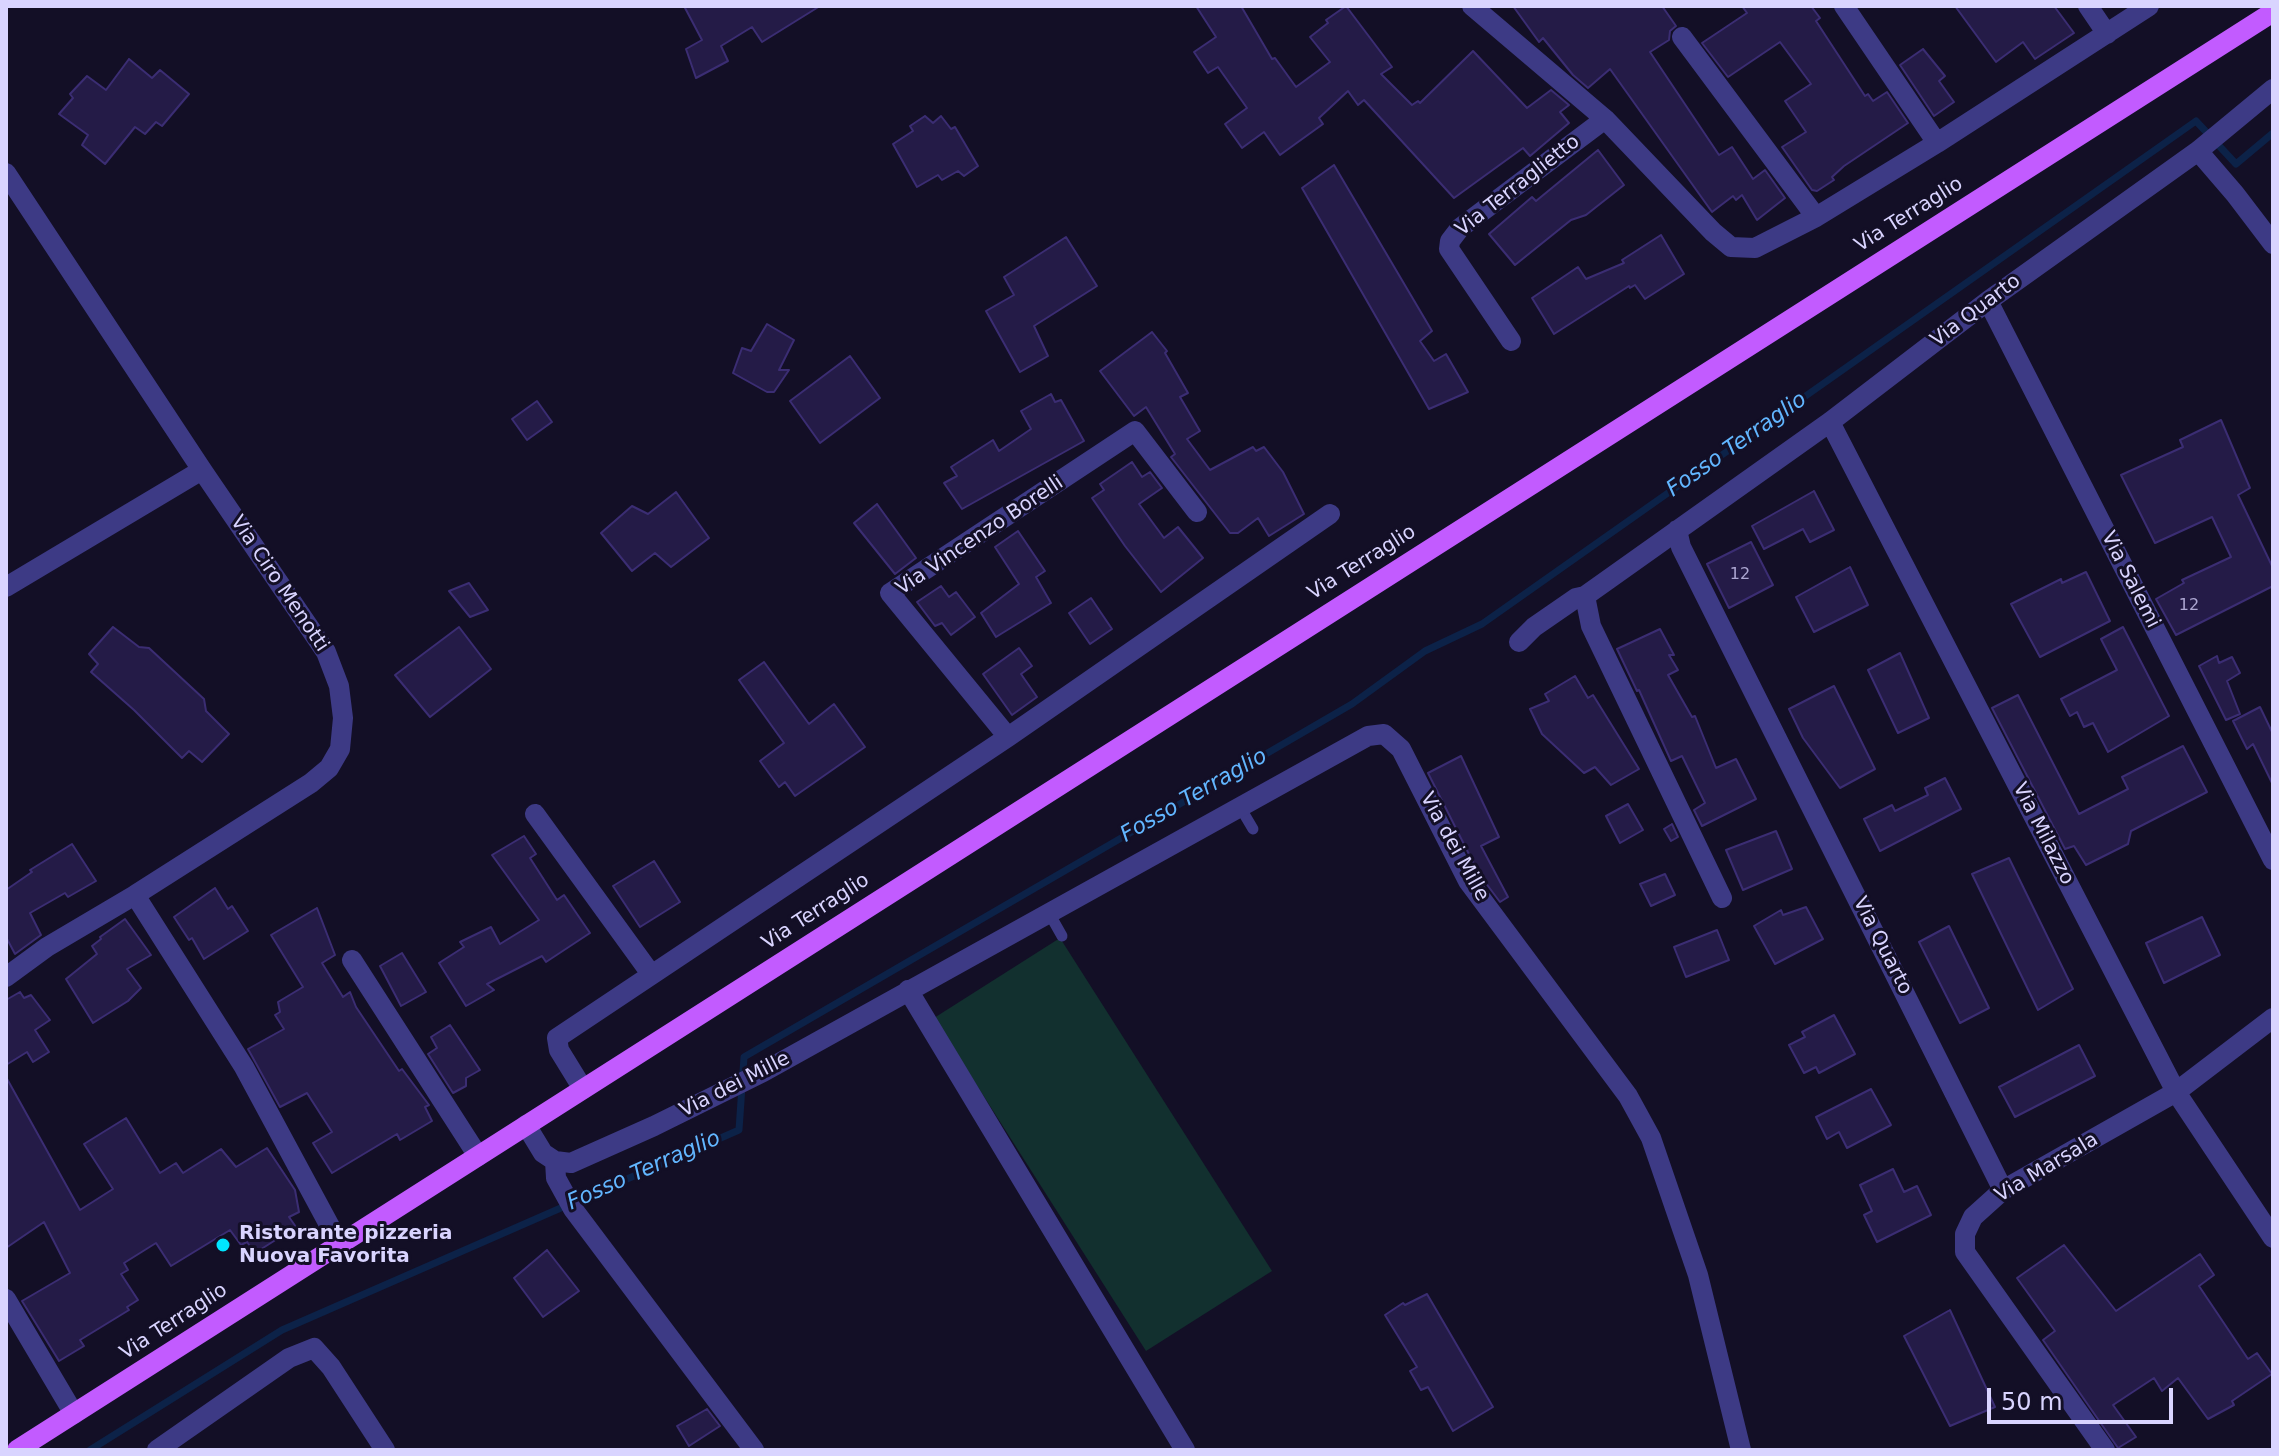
<!DOCTYPE html>
<html>
<head>
<meta charset="utf-8">
<style>
  body { margin:0 }
  #map { position:relative; width:2279px; height:1456px; overflow:hidden; background:#130f26; font-family:"DejaVu Sans",sans-serif }
  canvas { display:block }
  .frame { position:absolute; inset:0; border:8px solid #d9d4ff; pointer-events:none }
  .scale { position:absolute; left:1987px; top:1388px; width:186px; height:36px; box-sizing:border-box; border:4px solid #d9d4ff; border-top:0; padding-left:10px; font-size:24px; line-height:28px; white-space:nowrap; color:#d9d4ff; -webkit-text-stroke:6px #130f26; paint-order:stroke }
</style>
</head>
<body>
<div id="map">
<canvas width="2279" height="1456"></canvas>
<div class="frame"></div>
<div class="scale">50 m</div>
</div>
<script>
const context = document.querySelector('canvas').getContext('2d');
context.lineJoin = 'round';
function fill(path, color) {
  context.fillStyle = color;
  context.fill(path, 'evenodd');
}
function shape(rows) {
  const path = new Path2D();
  for (const r of rows) {
    path.moveTo(r[0], r[1]);
    for (let i = 2; i < r.length; i += 2) path.lineTo(r[i], r[i + 1]);
  }
  return path;
}
function stroke(path, color, width, dash) {
  context.strokeStyle = color;
  context.lineWidth = width;
  context.lineCap = dash ? 'butt' : 'round';
  context.setLineDash(dash || []);
  context.stroke(path);
}
function write(font, color, halo, rows, align = 'center') {
  context.font = font + ' "DejaVu Sans",sans-serif';
  context.lineWidth = 6;
  context.setLineDash([]);
  context.textBaseline = 'middle';
  context.strokeStyle = halo;
  context.fillStyle = color;
  for (const [text, x, y, turn = 0] of rows) {
    context.save();
    context.translate(x, y);
    context.rotate((+turn || 0) * Math.PI / 180);
    context.textAlign = isNaN(turn) ? turn : align;
    if (halo) context.strokeText(text, 0, 0);
    context.fillText(text, 0, 0);
    context.restore();
  }
}
fill(shape([
  [1060,938,1272,1271,1146,1351,934,1018]
]), '#12302f');
stroke(shape([
  [90,1450,282,1330,739,1130,744,1057,1352,704,1425,651,1482,624,2196,121,2236,164,2273,133]
]), '#0c2248', 7);
const building = shape([
  [684,6,820,6,762,42,752,27,721,46,728,61,696,78,686,49,702,40,684,6],
  [1196,6,1241,6,1272,59,1275,58,1296,87,1330,62,1310,37,1328,23,1326,20,1346,6,1392,67,1381,74,1412,105,1418,101,1420,103,1473,51,1527,108,1551,90,1569,105,1560,112,1569,123,1530,156,1523,148,1454,198,1364,100,1358,105,1348,91,1319,118,1323,124,1280,155,1264,132,1242,148,1225,124,1247,108,1218,67,1208,73,1194,52,1216,37,1196,6],
  [1513,6,1662,6,1676,26,1670,31,1669,40,1650,52,1719,155,1732,147,1753,179,1765,170,1785,198,1757,220,1742,195,1736,200,1733,196,1712,212,1610,69,1588,88,1573,75,1543,38,1539,42,1513,6],
  [1742,6,1811,6,1820,18,1816,21,1865,96,1868,94,1873,101,1887,92,1908,123,1844,166,1832,177,1834,180,1817,191,1812,190,1782,147,1806,132,1785,101,1811,84,1780,42,1728,77,1702,43,1747,13,1742,6],
  [1955,6,2054,6,2074,33,2035,59,2023,42,1996,62,1955,6],
  [1923,49,1945,76,1939,81,1954,102,1934,116,1900,65,1923,49],
  [129,59,152,78,160,70,189,94,162,126,156,122,145,134,135,127,105,164,82,145,88,135,59,114,73,98,70,94,87,76,106,90,129,59],
  [925,116,933,123,941,116,951,129,955,127,978,166,964,176,958,171,942,180,938,175,917,187,893,144,913,131,910,126,925,116],
  [1598,150,1624,185,1586,215,1571,220,1515,265,1489,234,1532,197,1536,201,1598,150],
  [1334,165,1432,331,1420,341,1434,361,1446,354,1468,392,1429,409,1302,188,1334,165],
  [1661,235,1684,274,1645,299,1635,285,1630,288,1629,286,1554,334,1532,298,1578,267,1586,279,1624,263,1622,260,1661,235],
  [1066,237,1097,286,1034,326,1048,356,1020,372,986,311,1014,295,1004,277,1066,237],
  [767,324,794,340,779,370,789,370,774,392,767,392,733,373,742,348,751,351,767,324],
  [1152,332,1167,351,1165,353,1188,393,1180,397,1200,431,1187,439,1210,470,1253,447,1256,451,1264,447,1283,472,1304,514,1269,536,1258,518,1238,533,1230,533,1171,457,1175,454,1146,407,1134,416,1100,371,1152,332],
  [850,356,880,398,820,443,790,401,850,356],
  [1051,394,1055,402,1061,400,1084,441,962,509,944,483,957,476,951,467,993,440,999,451,1031,429,1021,411,1051,394],
  [537,401,552,422,527,440,512,419,537,401],
  [2221,420,2250,488,2238,495,2273,568,2273,586,2176,635,2156,599,2184,583,2182,580,2231,557,2212,517,2155,543,2121,475,2183,447,2180,440,2221,420],
  [1132,462,1142,477,1150,472,1162,488,1139,504,1164,538,1178,527,1203,558,1161,592,1125,546,1092,498,1104,490,1100,484,1132,462],
  [1814,491,1834,530,1810,542,1803,529,1764,549,1752,526,1814,491],
  [676,492,709,538,671,567,655,553,632,571,601,533,632,506,648,514,676,492],
  [877,504,916,558,895,574,854,523,877,504],
  [1018,531,1045,571,1036,577,1051,603,996,637,981,613,1019,584,995,547,1018,531],
  [1751,542,1773,585,1729,608,1707,564,1751,542],
  [1850,567,1868,605,1814,632,1796,597,1850,567],
  [2086,572,2110,621,2040,657,2011,604,2061,579,2062,583,2086,572],
  [469,583,488,610,470,617,449,591,469,583],
  [941,586,949,597,956,592,975,617,951,635,942,623,935,626,917,602,941,586],
  [1091,598,1112,629,1090,644,1069,613,1091,598],
  [113,627,139,647,149,648,204,699,206,711,229,734,202,762,189,751,182,758,134,710,91,672,98,664,89,654,113,627],
  [459,627,491,669,430,717,395,675,459,627],
  [2123,627,2169,716,2108,752,2093,723,2084,727,2077,712,2070,716,2061,699,2117,670,2101,639,2123,627],
  [1660,629,1674,655,1669,655,1678,670,1668,675,1692,717,1695,716,1716,768,1736,759,1756,799,1702,826,1694,810,1705,803,1682,756,1671,761,1639,690,1637,691,1617,649,1660,629],
  [1019,648,1032,666,1021,674,1037,697,1012,715,983,674,1019,648],
  [1900,653,1929,718,1898,733,1868,670,1900,653],
  [2217,656,2219,663,2232,657,2240,673,2227,681,2240,714,2226,720,2199,666,2217,656],
  [764,662,809,724,834,704,865,747,795,796,785,782,779,787,760,761,784,743,739,680,764,662],
  [1575,676,1588,698,1593,695,1639,769,1611,785,1595,767,1584,773,1542,734,1530,709,1549,701,1545,694,1575,676],
  [1834,686,1875,769,1840,788,1803,738,1789,709,1834,686],
  [2018,695,2079,814,2128,789,2122,777,2183,746,2207,792,2131,831,2128,844,2086,865,2074,846,2065,849,1992,708,2018,695],
  [2260,707,2273,734,2273,785,2253,744,2247,749,2233,721,2260,707],
  [1461,756,1499,837,1481,846,1508,897,1500,902,1479,874,1428,773,1461,756],
  [1945,778,1961,809,1880,851,1864,819,1892,805,1895,811,1928,795,1925,788,1945,778],
  [1628,804,1643,830,1620,843,1606,816,1628,804],
  [1672,824,1678,837,1671,841,1664,829,1672,824],
  [1776,831,1792,869,1743,890,1726,850,1776,831],
  [524,836,536,854,530,858,557,900,564,895,590,933,546,962,542,956,487,984,494,990,466,1006,439,963,464,947,460,942,491,927,500,944,539,920,492,855,524,836],
  [72,844,96,881,68,897,65,893,30,913,41,935,15,954,6,937,6,890,32,872,30,870,72,844],
  [2009,858,2073,989,2038,1010,1972,874,2009,858],
  [654,861,680,902,640,927,613,886,654,861],
  [1665,874,1675,895,1651,906,1640,884,1665,874],
  [215,888,228,909,232,906,248,931,204,959,192,938,189,940,174,917,215,888],
  [1806,907,1823,939,1775,964,1754,926,1781,910,1783,915,1806,907],
  [317,908,335,955,322,963,343,997,350,992,356,1007,399,1071,402,1069,429,1105,425,1107,432,1121,400,1140,397,1134,332,1173,313,1143,332,1132,307,1093,280,1107,248,1049,284,1029,275,1015,280,1012,278,1002,303,987,271,935,317,908],
  [2202,917,2220,955,2164,983,2146,943,2202,917],
  [125,919,151,955,127,969,141,988,128,1001,93,1023,66,979,97,954,92,946,101,939,100,937,125,919],
  [1949,926,1989,1008,1960,1023,1919,942,1949,926],
  [1717,930,1729,960,1686,977,1674,947,1717,930],
  [402,953,426,992,401,1006,380,966,402,953],
  [20,992,24,998,31,995,50,1020,35,1030,49,1052,33,1062,27,1052,6,1065,6,1000,20,992],
  [1834,1015,1855,1054,1819,1073,1816,1067,1804,1073,1789,1045,1805,1037,1802,1032,1834,1015],
  [450,1025,480,1070,466,1078,466,1086,453,1093,428,1054,437,1048,431,1037,450,1025],
  [2079,1045,2095,1076,2015,1117,1999,1087,2079,1045],
  [6,1077,80,1210,113,1189,84,1144,126,1118,160,1173,176,1163,183,1173,221,1149,236,1167,267,1148,295,1190,299,1212,289,1217,296,1227,255,1253,247,1242,241,1245,230,1230,171,1266,156,1243,124,1263,128,1270,121,1274,138,1300,127,1307,129,1310,80,1340,84,1346,59,1361,22,1301,70,1273,44,1222,6,1248,6,1077],
  [1871,1089,1891,1125,1847,1148,1839,1132,1827,1139,1816,1117,1871,1089],
  [1893,1169,1904,1192,1917,1186,1931,1215,1877,1242,1864,1215,1872,1211,1860,1185,1893,1169],
  [2064,1245,2116,1311,2200,1254,2214,1275,2199,1286,2248,1359,2257,1353,2272,1374,2232,1401,2234,1405,2208,1419,2178,1378,2162,1391,2154,1378,2113,1405,2136,1437,2118,1448,2043,1340,2055,1331,2017,1278,2064,1245],
  [547,1250,579,1291,543,1317,514,1278,547,1250],
  [1427,1294,1493,1407,1453,1431,1428,1387,1421,1390,1410,1371,1417,1367,1385,1315,1403,1303,1405,1305,1427,1294],
  [1950,1310,1995,1407,1950,1426,1904,1336,1950,1310],
  [707,1409,720,1426,689,1446,677,1426,707,1409]
]);
fill(building, '#241b47');
stroke(building, '#3b2d73', 2);
stroke(shape([
  [1240,807,1253,829],
  [1049,913,1062,936]
]), '#3d3a85', 11);
stroke(shape([
  [1472,6,1605,119,1713,232,1731,247,1755,248,1816,217,1937,143,2149,6],
  [1844,6,1937,143],
  [2088,6,2107,34],
  [1682,37,1816,217],
  [2198,151,2235,194,2273,244],
  [6,173,202,470,326,652,339,686,343,718,340,749,329,768,311,783,135,895,47,947,6,977],
  [1988,301,2273,860],
  [1511,341,1449,249,1450,241,1460,228,1605,119],
  [1830,422,2176,1092,2273,1238],
  [1677,530,1681,547,2003,1190],
  [6,587,202,470],
  [1585,596,1591,626,1722,898],
  [1519,642,1534,627,1576,598,1585,596,1830,422,1988,301,2198,151,2273,89],
  [1008,737,890,593,1135,431,1197,512],
  [535,814,651,974],
  [135,895,244,1067,340,1245],
  [352,960,478,1156],
  [908,990,1185,1450],
  [583,1089,559,1050,557,1038,1008,737,1330,514],
  [526,1125,543,1153,555,1161,571,1163,654,1126,763,1072,1368,736,1384,734,1401,749,1468,881,1628,1096,1651,1138,1698,1275,1741,1450],
  [555,1161,556,1178,573,1209,754,1450],
  [6,1299,74,1414],
  [157,1450,289,1358,314,1348,331,1367,385,1450],
  [2105,1450,1965,1252,1965,1234,1973,1217,2003,1190,2176,1092,2273,1018]
]), '#3d3a85', 20);
stroke(shape([
  [17,1450,2273,12]
]), '#c25bff', 20);
for (const [x, y, r, color] of [
  [223,1245,8,"#00e5ff"]
]) {
  const dot = new Path2D();
  dot.arc(x, y, r, 0, 2 * Math.PI);
  context.fillStyle = color;
  context.fill(dot);
  stroke(dot, '#130f26', 3);
}
write('16px', '#aca6d1', null, [
  ["12",1740,575],
  ["12",2189,606]
]);
write('20px', '#d9d4ff', '#130f26', [
  ["Via Terraglietto",1518,186,-38],
  ["Via Terraglio",1909,215,-32],
  ["Via Quarto",1976,311,-37],
  ["Via Vincenzo Borelli",980,536,-34],
  ["Via Terraglio",1362,563,-32],
  ["Via Salemi",2130,580,63],
  ["Via Ciro Menotti",279,584,56],
  ["Via Milazzo",2043,834,63],
  ["Via dei Mille",1454,847,61],
  ["Via Terraglio",816,912,-33],
  ["Via Quarto",1882,946,63],
  ["Via dei Mille",735,1085,-27],
  ["Via Marsala",2047,1168,-31],
  ["Via Terraglio",174,1322,-33]
]);
write('bold 20px', '#d9d4ff', '#130f26', [
  ["Ristorante pizzeria",239,1234],
  ["Nuova Favorita",239,1257]
], 'left');
write('italic 22px', '#62b6ff', '#130f26', [
  ["Fosso Terraglio",1737,445,-35],
  ["Fosso Terraglio",1194,796,-30],
  ["Fosso Terraglio",644,1171,-24]
]);
</script>
</body>
</html>
